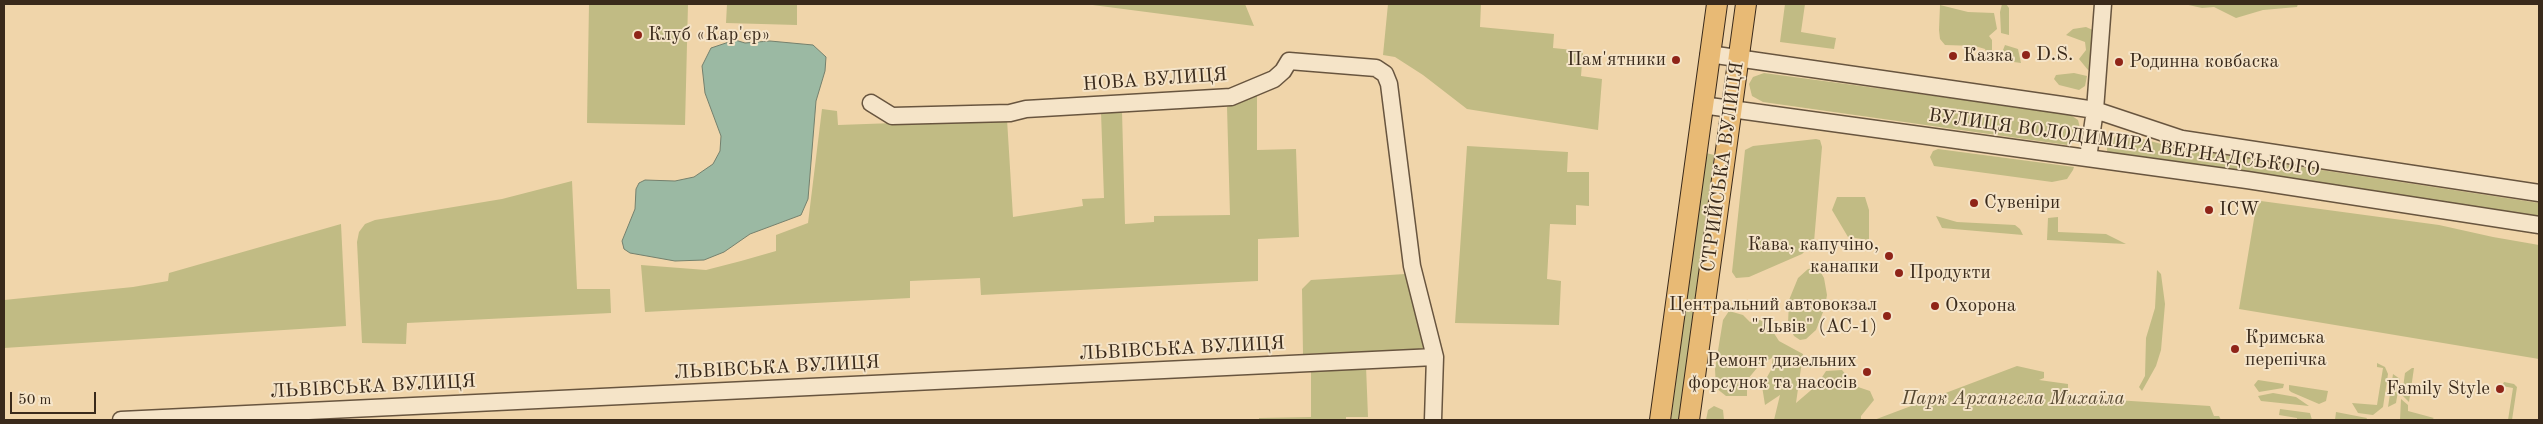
<!DOCTYPE html>
<html>
<head>
<meta charset="utf-8">
<style>
  body { margin:0 }
  #map { position:relative; width:2543px; height:424px; overflow:hidden; background:#f0d5aa; font-family:"Old Standard TT",serif }
  canvas { display:block }
  .frame { position:absolute; inset:0; border:5px solid #3a2a1b; pointer-events:none }
  .scale { position:absolute; left:10px; top:392px; width:86px; height:22px; box-sizing:border-box; border:2px solid #3a2a1b; border-top:0; padding-left:6px; font-size:15px; line-height:18px; white-space:nowrap; color:#3a2a1b; -webkit-text-stroke:4px #f5e4c8; paint-order:stroke }
</style>
</head>
<body>
<div id="map">
<canvas width="2543" height="424"></canvas>
<div class="frame"></div>
<div class="scale">50 m</div>
</div>
<script>
const context = document.querySelector('canvas').getContext('2d');
context.lineJoin = 'round';
function fill(path, color) {
  context.fillStyle = color;
  context.fill(path, 'evenodd');
}
function shape(rows) {
  const path = new Path2D();
  for (const r of rows) {
    path.moveTo(r[0], r[1]);
    for (let i = 2; i < r.length; i += 2) path.lineTo(r[i], r[i + 1]);
  }
  return path;
}
function stroke(path, color, width, dash) {
  context.strokeStyle = color;
  context.lineWidth = width;
  context.lineCap = dash ? 'butt' : 'round';
  context.setLineDash(dash || []);
  context.stroke(path);
}
function write(font, color, halo, rows, align = 'center') {
  context.font = font + ' "Old Standard TT",serif';
  context.lineWidth = 4;
  context.setLineDash([]);
  context.textBaseline = 'middle';
  context.strokeStyle = halo;
  context.fillStyle = color;
  for (const [text, x, y, turn = 0] of rows) {
    context.save();
    context.translate(x, y);
    context.rotate((+turn || 0) * Math.PI / 180);
    context.textAlign = isNaN(turn) ? turn : align;
    if (halo) context.strokeText(text, 0, 0);
    context.fillText(text, 0, 0);
    context.restore();
  }
}
fill(shape([
  [589,4,688,4,685,125,587,123],
  [727,4,797,4,797,25,726,23],
  [1085,4,1245,4,1254,26],
  [1388,4,1481,4,1480,27,1554,34,1553,48,1583,51,1581,76,1602,79,1598,130,1467,109,1423,75,1395,57,1383,55],
  [1785,4,1805,4,1801,32,1836,38,1834,49,1780,42],
  [2002,4,2006,4,2009,8,2009,35,2001,33,2000,12],
  [2184,4,2298,4,2297,7,2263,10,2236,18,2214,7,2202,8],
  [1940,5,1968,12,1994,13,1997,29,1989,36,1992,40,1992,54,1989,61,1986,60,1987,54,1985,49,1975,46,1945,45,1940,39,1939,30],
  [2086,27,2095,31,2096,67,2088,70,2079,59,2086,50,2085,42,2066,35,2073,29],
  [2005,45,2018,49,2021,63,2014,62,2008,58,2003,50],
  [1764,73,2069,114,2078,120,2081,132,2078,139,2067,145,1763,102,1752,96,1749,84,1753,77],
  [2074,73,2087,76,2085,86,2079,90,2059,85,2054,79,2056,75],
  [1257,95,1257,150,1296,149,1299,237,1258,239,1258,281,981,295,980,278,910,281,910,298,645,312,641,265,706,270,741,261,776,251,776,235,808,223,822,109,837,111,838,125,1007,119,1013,217,1083,206,1082,199,1104,198,1101,112,1122,111,1125,224,1154,222,1154,216,1230,215,1227,107],
  [2117,135,2143,139,2176,148,2539,203,2539,218,2107,153,2107,144],
  [1816,139,1820,140,1822,147,1814,242,1802,254,1749,277,1736,278,1732,272,1745,150,1753,146],
  [1467,146,1568,152,1567,172,1589,172,1589,206,1576,205,1576,225,1550,224,1547,279,1561,281,1559,325,1455,323],
  [1938,149,2074,167,2073,170,2067,179,2052,182,1934,166,1930,157,1933,151],
  [1706,153,1714,155,1679,420,1671,420],
  [572,181,577,289,610,289,611,313,407,323,406,344,362,343,357,242,359,232,365,224,375,220,502,199],
  [1837,197,1865,197,1869,210,1869,240,1848,237,1832,210],
  [2261,201,2439,225,2493,237,2539,245,2539,359,2239,309,2255,213],
  [1936,216,1957,222,2015,225,2020,229,2023,235,1942,228],
  [2058,217,2058,232,2106,234,2126,244,2047,240,2048,218],
  [341,224,346,326,4,348,4,300,133,287,168,281,169,273],
  [1815,268,1820,271,1824,278,1827,295,1825,307,1816,330,1806,339,1800,340,1794,336,1788,324,1789,300,1798,278,1808,269],
  [2157,270,2161,274,2165,304,2161,350,2156,366,2142,391,2139,387,2145,376,2146,338,2155,308],
  [1405,274,1424,341,1425,348,1422,350,1303,354,1302,289,1311,280],
  [1729,311,1743,315,1750,322,1760,320,1768,324,1779,341,1803,354,1796,403,1817,385,1826,371,1842,370,1855,386,1870,391,1874,400,1861,416,1861,420,1774,420,1780,395,1765,405,1762,386,1771,370,1773,357,1757,368,1747,380,1747,396,1726,396,1716,388,1715,369,1723,320],
  [2377,363,2385,367,2388,374,2383,407,2373,415,2358,413,2352,403,2377,405,2383,368,2377,367],
  [1366,366,1368,417,1346,417,1346,420,1259,420,1259,418,1311,417,1311,368],
  [2017,366,2044,372,2044,378,2039,380,2068,384,2068,397,2210,406,2214,416,2219,416,2221,420,1874,420],
  [2412,368,2414,368,2409,402,2402,395,2405,373],
  [2393,374,2400,379,2396,403,2388,407],
  [2258,380,2284,384,2283,388,2259,392,2254,385],
  [2504,382,2514,384,2517,387,2512,420,2508,420,2513,388,2502,386],
  [2289,385,2328,391,2326,401,2319,404,2291,392,2289,390],
  [2273,393,2296,397,2309,406,2261,401,2258,396],
  [2401,399,2408,405,2408,411,2434,418,2431,420,2400,420],
  [1714,406,1723,410,1724,420,1706,420,1708,410],
  [2280,409,2310,413,2312,420,2297,420,2297,418,2279,415],
  [2336,412,2367,418,2366,420,2335,420]
]), '#c1bb84');
const water = shape([
  [735,40,745,43,770,41,813,45,826,57,825,71,816,101,808,199,801,215,750,234,724,252,704,260,675,261,630,253,624,249,622,241,635,209,636,189,639,183,645,180,675,181,694,177,713,164,720,151,721,136,705,93,702,66,711,48,735,40]
]);
fill(water, '#9bb9a3');
stroke(water, '#74806d', 1);
const minor = shape([
  [1709,54,2062,105,2095,110,2182,139,2539,193],
  [871,103,892,116,1010,113,1026,109,1231,97,1274,79,1283,71,1289,61,1376,68,1385,74,1389,84,1412,266,1435,357,1433,420],
  [1702,105,2247,180,2539,225],
  [2088,158,2095,110,2103,4],
  [121,420,1435,357]
]);
const major = shape([
  [1660,420,1717,4],
  [1689,420,1746,4]
]);
stroke(minor, '#68553f', 19);
stroke(major, '#3a2a1b', 22);
stroke(minor, '#f5e4c8', 16);
stroke(major, '#e8ba75', 20);
for (const [x, y, r, color] of [
  [638,35,5,"#8f2418"],
  [2026,55,5,"#8f2418"],
  [1953,56,5,"#8f2418"],
  [1676,60,5,"#8f2418"],
  [2119,62,5,"#8f2418"],
  [1974,203,5,"#8f2418"],
  [2209,210,5,"#8f2418"],
  [1889,256,5,"#8f2418"],
  [1899,273,5,"#8f2418"],
  [1935,306,5,"#8f2418"],
  [1887,316,5,"#8f2418"],
  [2235,349,5,"#8f2418"],
  [1867,372,5,"#8f2418"],
  [2500,389,5,"#8f2418"]
]) {
  const dot = new Path2D();
  dot.arc(x, y, r, 0, 2 * Math.PI);
  context.fillStyle = color;
  context.fill(dot);
  stroke(dot, '#f5e4c8', 2);
}
write('19px', '#3a2a1b', '#f5e4c8', [
  ["Клуб «Кар'єр»",648,35],
  ["D.S.",2036,55],
  ["Казка",1963,56],
  ["Пам'ятники",1666,60,"right"],
  ["Родинна ковбаска",2129,62],
  ["Сувеніри",1984,203],
  ["ICW",2219,210],
  ["Кава, капучіно,",1879,245,"right"],
  ["канапки",1879,267,"right"],
  ["Продукти",1909,273],
  ["Центральний автовокзал",1877,305,"right"],
  ["\"Львів\" (АС-1)",1877,327,"right"],
  ["Охорона",1945,306],
  ["Кримська",2245,338],
  ["перепічка",2245,360],
  ["Ремонт дизельних",1857,361,"right"],
  ["форсунок та насосів",1857,383,"right"],
  ["Family Style",2490,389,"right"]
], 'left');
write('19px', '#3a2a1b', '#f5e4c8', [
  ["НОВА ВУЛИЦЯ",1155,80,-4],
  ["ВУЛИЦЯ ВОЛОДИМИРА ВЕРНАДСЬКОГО",2124,143,8],
  ["СТРИЙСЬКА ВУЛИЦЯ",1723,167,-82],
  ["ЛЬВІВСЬКА ВУЛИЦЯ",1182,349,-3],
  ["ЛЬВІВСЬКА ВУЛИЦЯ",777,368,-3],
  ["ЛЬВІВСЬКА ВУЛИЦЯ",373,387,-3]
]);
write('italic 19px', '#554730', '#f5e4c8', [
  ["Парк Архангела Михаїла",2013,399]
]);
</script>
</body>
</html>
